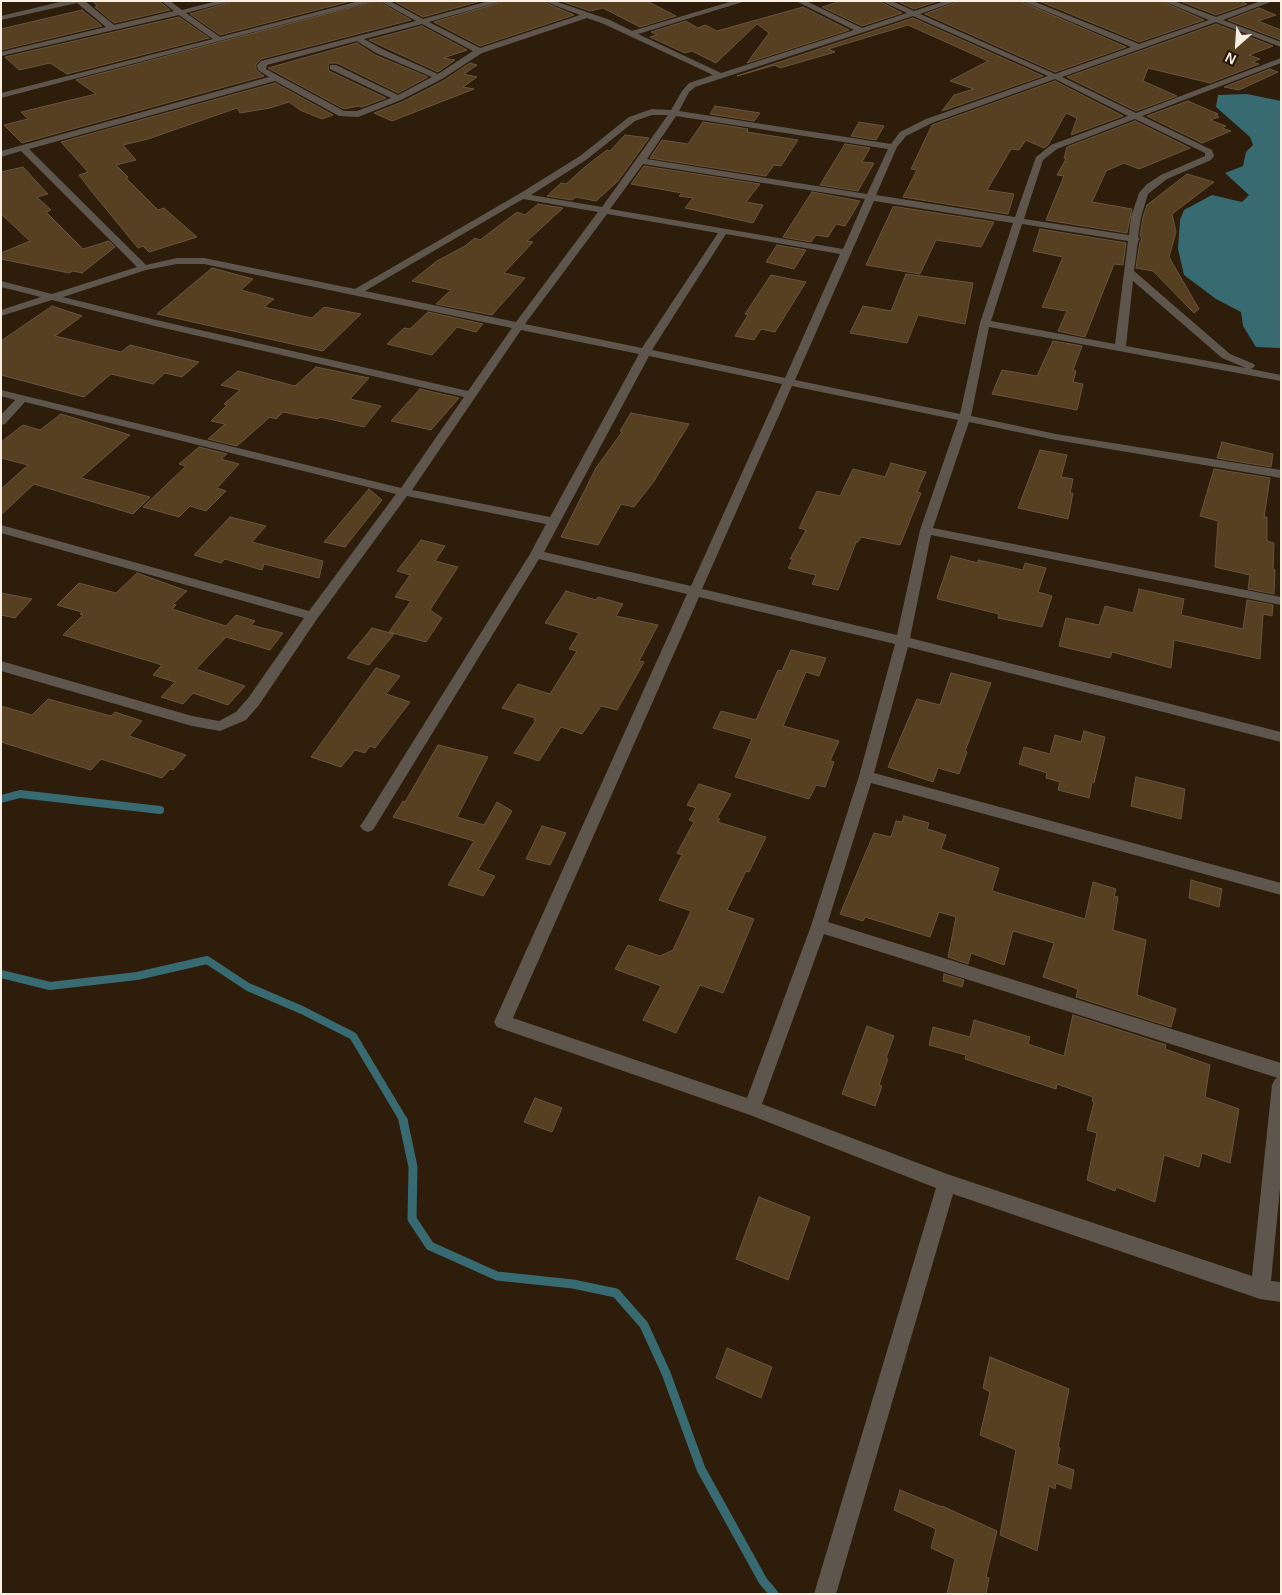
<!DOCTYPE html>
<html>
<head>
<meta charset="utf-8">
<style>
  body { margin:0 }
  #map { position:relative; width:1282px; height:1595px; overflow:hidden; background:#2d1d0a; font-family:Arial,sans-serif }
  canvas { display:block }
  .frame { position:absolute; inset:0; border:2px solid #f8eee2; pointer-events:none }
  .north { position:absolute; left:1212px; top:20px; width:50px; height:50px; -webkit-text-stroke:4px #231402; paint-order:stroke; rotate:206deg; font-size:14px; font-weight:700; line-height:20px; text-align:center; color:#f8eee2 }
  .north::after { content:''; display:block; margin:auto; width:18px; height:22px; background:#f8eee2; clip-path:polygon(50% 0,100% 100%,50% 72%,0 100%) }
</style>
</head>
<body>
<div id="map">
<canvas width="1282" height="1595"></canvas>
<div class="frame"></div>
<div class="north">N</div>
</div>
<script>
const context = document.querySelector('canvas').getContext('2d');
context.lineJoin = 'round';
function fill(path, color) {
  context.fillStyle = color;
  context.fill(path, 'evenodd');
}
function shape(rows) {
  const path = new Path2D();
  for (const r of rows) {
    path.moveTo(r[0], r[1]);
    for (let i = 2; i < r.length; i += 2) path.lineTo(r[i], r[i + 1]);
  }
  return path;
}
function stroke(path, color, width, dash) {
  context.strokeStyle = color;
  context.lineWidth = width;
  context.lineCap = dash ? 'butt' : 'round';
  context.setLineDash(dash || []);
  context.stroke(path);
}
fill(shape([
  [1247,94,1281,101,1280,348,1256,347,1243,326,1241,312,1216,299,1184,275,1178,249,1180,220,1184,210,1212,195,1242,202,1249,195,1225,173,1243,166,1246,152,1253,145,1250,137,1216,107,1218,95]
]), '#376a71');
stroke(shape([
  [1,799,20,794,160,810],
  [1,974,50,986,137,976,207,960,248,987,302,1010,353,1036,404,1121]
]), '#376a71', 8);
stroke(shape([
  [403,1120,413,1167,412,1219,430,1246,497,1276,573,1284,616,1293,644,1325,666,1373,701,1469,763,1581,774,1594]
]), '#376a71', 9);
const building = shape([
  [93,1,159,1,170,10,114,23,95,7,97,6,93,1],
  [234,1,351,1,220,35,190,14,234,1],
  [375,1,378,1,411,20,261,59,256,64,256,70,264,76,22,143,4,125,28,119,21,112,96,94,76,80,375,1],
  [394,1,481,1,423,17,394,1],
  [505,1,541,1,574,15,480,46,434,22,505,1],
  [561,1,647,1,676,16,640,27,603,8,590,11,561,1],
  [841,1,879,1,902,13,862,26,822,7,841,1],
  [897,1,938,1,914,9,897,1],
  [959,1,1020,1,1126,47,1055,72,925,14,959,1],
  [1039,1,1161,1,1204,20,1139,42,1039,1],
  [1180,1,1240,1,1247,4,1216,15,1180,1],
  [803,7,849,30,747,63,769,33,757,24,716,63,692,51,685,53,650,37,657,35,651,32,686,21,698,28,705,25,717,31,803,7],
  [1259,8,1276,15,1258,21,1281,30,1281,40,1228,20,1259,8],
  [82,10,102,26,1,50,1,29,82,10],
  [179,17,209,38,67,74,50,63,19,70,5,57,179,17],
  [913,18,1043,76,942,111,954,95,974,89,950,81,988,61,908,25,828,49,835,52,780,68,775,65,737,76,913,18],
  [1216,24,1273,46,1249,55,1260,59,1252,62,1259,64,1210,83,1148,68,1143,81,1177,96,1136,111,1067,77,1216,24],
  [422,26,467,50,443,58,455,60,438,72,369,40,422,26],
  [357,43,375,55,428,77,398,93,337,63,330,63,328,65,329,71,386,98,362,107,359,106,344,109,268,68,357,43],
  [470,63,477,65,464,74,477,77,463,87,474,89,392,121,374,113,402,102,443,81,470,63],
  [1270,69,1278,72,1239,90,1224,87,1270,69],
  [1055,81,1123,116,1071,135,1077,118,1066,113,1048,145,1044,148,1026,140,1019,150,1011,149,987,190,1014,194,1008,214,903,197,917,170,911,169,932,125,1055,81],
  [275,83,333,115,322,119,300,110,289,102,270,108,240,113,237,108,148,139,123,145,136,160,116,165,128,177,126,178,158,210,164,208,197,237,149,252,143,246,138,248,92,192,79,175,88,172,61,142,275,83],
  [1188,101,1218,114,1215,115,1219,117,1210,120,1226,126,1222,128,1231,131,1202,143,1147,116,1188,101],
  [715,106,760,113,754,121,710,114,715,106],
  [1135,121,1190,148,1139,169,1124,163,1106,171,1092,202,1132,209,1127,233,1046,220,1064,176,1057,175,1066,159,1064,158,1067,147,1135,121],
  [703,122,748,129,747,132,798,140,781,166,774,165,766,176,650,158,662,140,688,144,703,122],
  [859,122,884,126,876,140,851,136,859,122],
  [625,135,649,138,618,181,596,201,576,197,572,200,547,196,561,183,566,184,586,166,607,150,610,151,625,135],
  [845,144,870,148,862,162,874,163,858,191,820,185,845,144],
  [644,166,760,184,746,202,763,205,753,223,685,208,693,198,679,196,682,193,631,184,644,166],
  [23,167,48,194,37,197,51,210,46,212,83,249,109,241,115,247,82,273,73,271,69,273,1,259,1,253,30,241,1,214,1,172,23,167],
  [1187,174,1214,182,1172,214,1176,232,1169,257,1199,309,1194,313,1153,271,1136,268,1140,242,1142,239,1140,236,1143,217,1147,205,1187,174],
  [812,192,860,201,845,226,836,224,828,237,816,235,811,242,783,237,812,192],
  [538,204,563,208,527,241,533,242,504,273,525,278,492,315,436,304,451,290,412,281,437,261,465,246,475,238,480,240,517,212,525,215,538,204],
  [893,207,898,207,994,222,981,247,936,240,920,274,866,265,893,207],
  [1040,229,1126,243,1123,265,1114,264,1085,337,1058,331,1067,311,1042,307,1063,257,1033,251,1040,229],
  [777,245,806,250,794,269,766,262,777,245],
  [212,268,253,279,241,290,274,299,264,307,312,318,324,307,361,314,323,351,157,314,212,268],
  [906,274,973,283,965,324,918,315,907,343,850,333,863,306,891,311,906,274],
  [771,275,806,282,775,332,761,329,754,340,735,336,748,315,745,314,771,275],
  [52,306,82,316,55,336,121,352,130,345,199,362,182,377,165,373,153,384,111,374,84,397,1,375,1,341,52,306],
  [428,312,483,324,476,332,457,327,432,355,387,344,404,328,410,329,428,312],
  [1053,341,1082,346,1073,370,1076,371,1073,382,1083,384,1077,410,992,394,1002,370,1037,376,1053,341],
  [316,367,369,378,350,399,381,406,364,427,320,417,318,419,283,412,276,419,270,417,237,446,208,439,225,424,211,421,227,405,224,404,240,390,221,385,238,371,295,386,316,367],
  [420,389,459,398,431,430,391,421,420,389],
  [631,413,689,424,654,481,634,507,621,504,598,545,561,537,596,468,622,432,620,431,631,413],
  [61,414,130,435,81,478,150,497,133,514,34,484,1,515,1,489,28,465,1,458,1,442,23,425,40,430,61,414],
  [1222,442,1273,454,1271,467,1217,458,1222,442],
  [199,447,227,454,221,459,239,464,217,488,226,491,206,511,190,506,179,517,143,507,186,466,179,464,199,447],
  [1040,450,1067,455,1061,477,1073,479,1070,493,1073,493,1068,519,1018,508,1040,450],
  [891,463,926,472,917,492,921,493,900,545,861,537,858,542,856,542,838,590,812,584,816,575,788,568,793,559,790,559,806,530,799,528,817,491,840,496,853,469,885,477,891,463],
  [1214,469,1270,478,1264,517,1267,517,1267,541,1274,543,1273,569,1275,570,1274,594,1248,589,1250,575,1215,567,1218,521,1200,516,1214,469],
  [369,489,382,500,345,547,324,542,369,489],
  [230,517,266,526,252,542,323,561,319,578,264,564,262,570,225,559,221,563,194,555,230,517],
  [421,540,445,546,435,561,458,567,430,610,442,618,426,642,389,632,411,601,395,597,410,575,397,571,421,540],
  [951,556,978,563,978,560,1023,570,1025,563,1046,568,1038,592,1052,596,1042,627,998,618,999,614,938,599,937,598,951,556],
  [137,573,187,591,173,604,176,605,172,609,226,626,236,615,255,621,251,625,283,633,270,650,226,637,196,669,245,686,228,705,193,693,183,704,161,697,175,682,153,675,162,665,63,635,83,615,80,614,82,612,57,605,79,583,116,593,137,573],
  [1139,589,1184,599,1181,615,1243,629,1247,600,1273,605,1272,616,1263,614,1260,659,1174,640,1171,668,1112,652,1110,658,1059,646,1066,618,1099,625,1105,606,1133,613,1139,589],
  [566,591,596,600,598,597,623,604,616,616,658,625,639,661,644,662,617,710,601,706,582,734,561,727,539,761,514,753,536,720,534,720,535,718,502,708,518,684,550,694,577,651,569,649,579,633,545,623,566,591],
  [1,593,32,599,15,618,1,615,1,593],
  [372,628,394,634,369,665,347,658,372,628],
  [791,650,826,658,819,676,806,672,783,726,839,741,830,761,834,762,825,787,816,785,809,799,735,777,752,739,713,728,721,711,756,720,778,670,782,671,791,650],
  [376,668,400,676,386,694,410,702,375,748,370,746,365,753,355,750,341,767,311,757,376,668],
  [951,673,991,683,965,751,967,752,959,774,938,768,933,782,888,767,917,699,940,705,951,673],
  [48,699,111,716,115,712,142,721,129,736,186,755,173,770,170,769,162,778,101,759,91,770,1,742,1,706,32,715,48,699],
  [1084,731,1105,737,1094,783,1092,782,1089,798,1058,790,1060,782,1046,778,1047,773,1019,764,1024,747,1050,754,1055,735,1081,742,1084,731],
  [438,745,488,757,457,817,484,825,497,802,512,811,478,870,495,876,483,896,448,885,474,841,393,817,403,801,405,802,438,745],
  [1136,777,1185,789,1181,819,1131,806,1136,777],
  [699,784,731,794,717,818,720,819,718,822,766,837,749,872,746,871,727,910,754,919,723,993,700,985,676,1033,643,1020,661,986,615,969,628,945,660,956,673,950,691,911,659,900,682,855,677,853,694,822,689,820,696,808,687,805,699,784],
  [904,816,929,823,927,829,946,835,941,849,999,868,992,891,1085,919,1093,882,1116,889,1114,896,1118,897,1113,930,1146,940,1137,995,1176,1009,1171,1027,1076,997,1078,989,1043,977,1054,943,1013,931,1004,965,971,953,968,964,948,957,956,917,939,912,930,937,865,917,863,921,840,914,874,833,891,837,896,821,902,822,904,816],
  [542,826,566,833,550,865,526,859,542,826],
  [1191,880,1222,889,1219,907,1189,898,1191,880],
  [944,974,964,980,962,987,943,981,944,974],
  [1073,1015,1166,1045,1165,1049,1210,1065,1205,1097,1239,1109,1230,1163,1202,1153,1199,1167,1164,1155,1155,1202,1116,1187,1115,1191,1087,1180,1097,1133,1087,1130,1094,1102,1092,1101,1093,1097,1057,1084,1056,1089,965,1059,966,1055,929,1045,933,1027,970,1037,974,1020,1030,1037,1028,1044,1064,1056,1073,1015],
  [867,1026,894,1036,886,1058,888,1059,879,1085,882,1086,875,1106,842,1094,867,1026],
  [535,1098,562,1108,552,1132,524,1122,535,1098],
  [759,1197,810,1217,788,1280,736,1259,759,1197],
  [727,1348,772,1367,761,1398,716,1378,727,1348],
  [990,1357,1069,1389,1058,1447,1060,1448,1057,1464,1074,1470,1071,1489,1056,1483,1055,1489,1049,1486,1037,1551,1000,1535,1016,1450,980,1435,990,1392,983,1388,990,1357],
  [900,1490,942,1507,942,1506,997,1531,986,1577,989,1578,986,1594,947,1594,955,1559,931,1548,936,1529,894,1510,900,1490]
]);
fill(building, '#573f21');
stroke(building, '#675540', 1);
fill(shape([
  [64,1,85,1,114,25,174,11,161,1,170,1,182,10,217,1,232,1,186,13,220,37,359,1,373,1,1,98,1,93,213,39,179,15,1,56,1,52,106,27,77,3,1,20,1,16,64,1],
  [380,1,390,1,423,19,489,1,503,1,429,22,480,48,580,15,543,1,555,1,610,20,632,31,733,1,746,1,638,34,721,73,854,30,796,1,806,1,862,28,907,13,881,1,892,1,914,11,945,1,957,1,920,14,1055,74,1131,47,1022,1,1033,1,1139,44,1209,20,1163,1,1174,1,1216,17,1261,1,1273,1,1223,20,1281,42,1281,47,1216,22,1062,77,1136,113,1281,58,1281,63,1142,116,1212,150,1214,156,1211,160,1167,179,1148,194,1141,217,1138,237,1140,239,1138,241,1134,271,1230,354,1254,364,1255,366,1251,369,1281,375,1281,381,989,327,971,416,1056,434,1281,470,1281,478,1056,440,969,422,933,528,1281,597,1281,605,931,535,910,638,1281,732,1281,742,908,647,874,773,1281,883,1281,895,871,783,828,922,1281,1063,1281,1178,1271,1281,1281,1282,1281,1302,1260,1299,953,1194,836,1594,814,1594,936,1188,750,1115,497,1027,494,1022,687,594,539,559,373,830,368,832,363,830,360,826,363,822,530,554,546,524,407,496,317,619,259,705,246,720,220,731,192,726,1,671,1,661,192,716,219,721,236,712,249,697,304,618,1,533,1,525,309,611,396,494,25,402,5,424,1,425,1,415,15,400,1,396,1,390,401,488,464,397,155,326,52,300,1,316,1,310,41,297,1,287,1,281,52,294,137,267,21,151,1,157,1,151,269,77,258,70,257,65,261,61,416,21,380,1],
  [913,16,1048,76,926,119,900,132,891,144,679,111,689,92,695,87,913,16],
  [587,18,604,24,713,75,689,83,682,91,671,110,652,109,629,117,580,156,519,194,355,289,204,258,177,258,146,265,29,149,275,81,339,116,358,117,401,100,442,79,482,53,587,18],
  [422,24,473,51,438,74,382,49,364,39,422,24],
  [357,41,376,53,432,77,398,95,336,65,330,65,330,69,391,98,357,111,344,111,266,69,267,65,357,41],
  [1055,79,1128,116,1051,145,1036,157,1015,217,876,195,897,147,906,136,932,123,1055,79],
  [652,115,668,115,602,207,531,195,586,160,635,121,652,115],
  [676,116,888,149,867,194,647,159,676,116],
  [1135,119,1205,153,1205,156,1161,175,1147,184,1139,193,1131,217,1129,235,1024,219,1043,160,1057,149,1135,119],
  [643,164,865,199,843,249,610,209,643,164],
  [523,199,598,212,516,322,365,291,523,199],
  [874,201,1013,223,980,323,960,414,795,380,874,201],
  [607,214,718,233,642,348,525,324,607,214],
  [1022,224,1128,241,1115,344,991,321,1022,224],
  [726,234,840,254,785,378,652,350,726,234],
  [177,264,204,264,512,328,468,391,156,320,63,297,146,270,177,264],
  [1133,281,1222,358,1246,368,1126,346,1133,281],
  [521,330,639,354,550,517,412,490,521,330],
  [649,356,782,384,691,586,544,552,649,356],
  [792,386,958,420,920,530,897,635,702,589,792,386],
  [699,597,895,644,859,776,811,926,747,1098,513,1018,699,597],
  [824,934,1278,1078,1275,1079,1272,1085,1252,1276,947,1174,762,1104,824,934]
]), '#5e564d');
</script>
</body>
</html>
